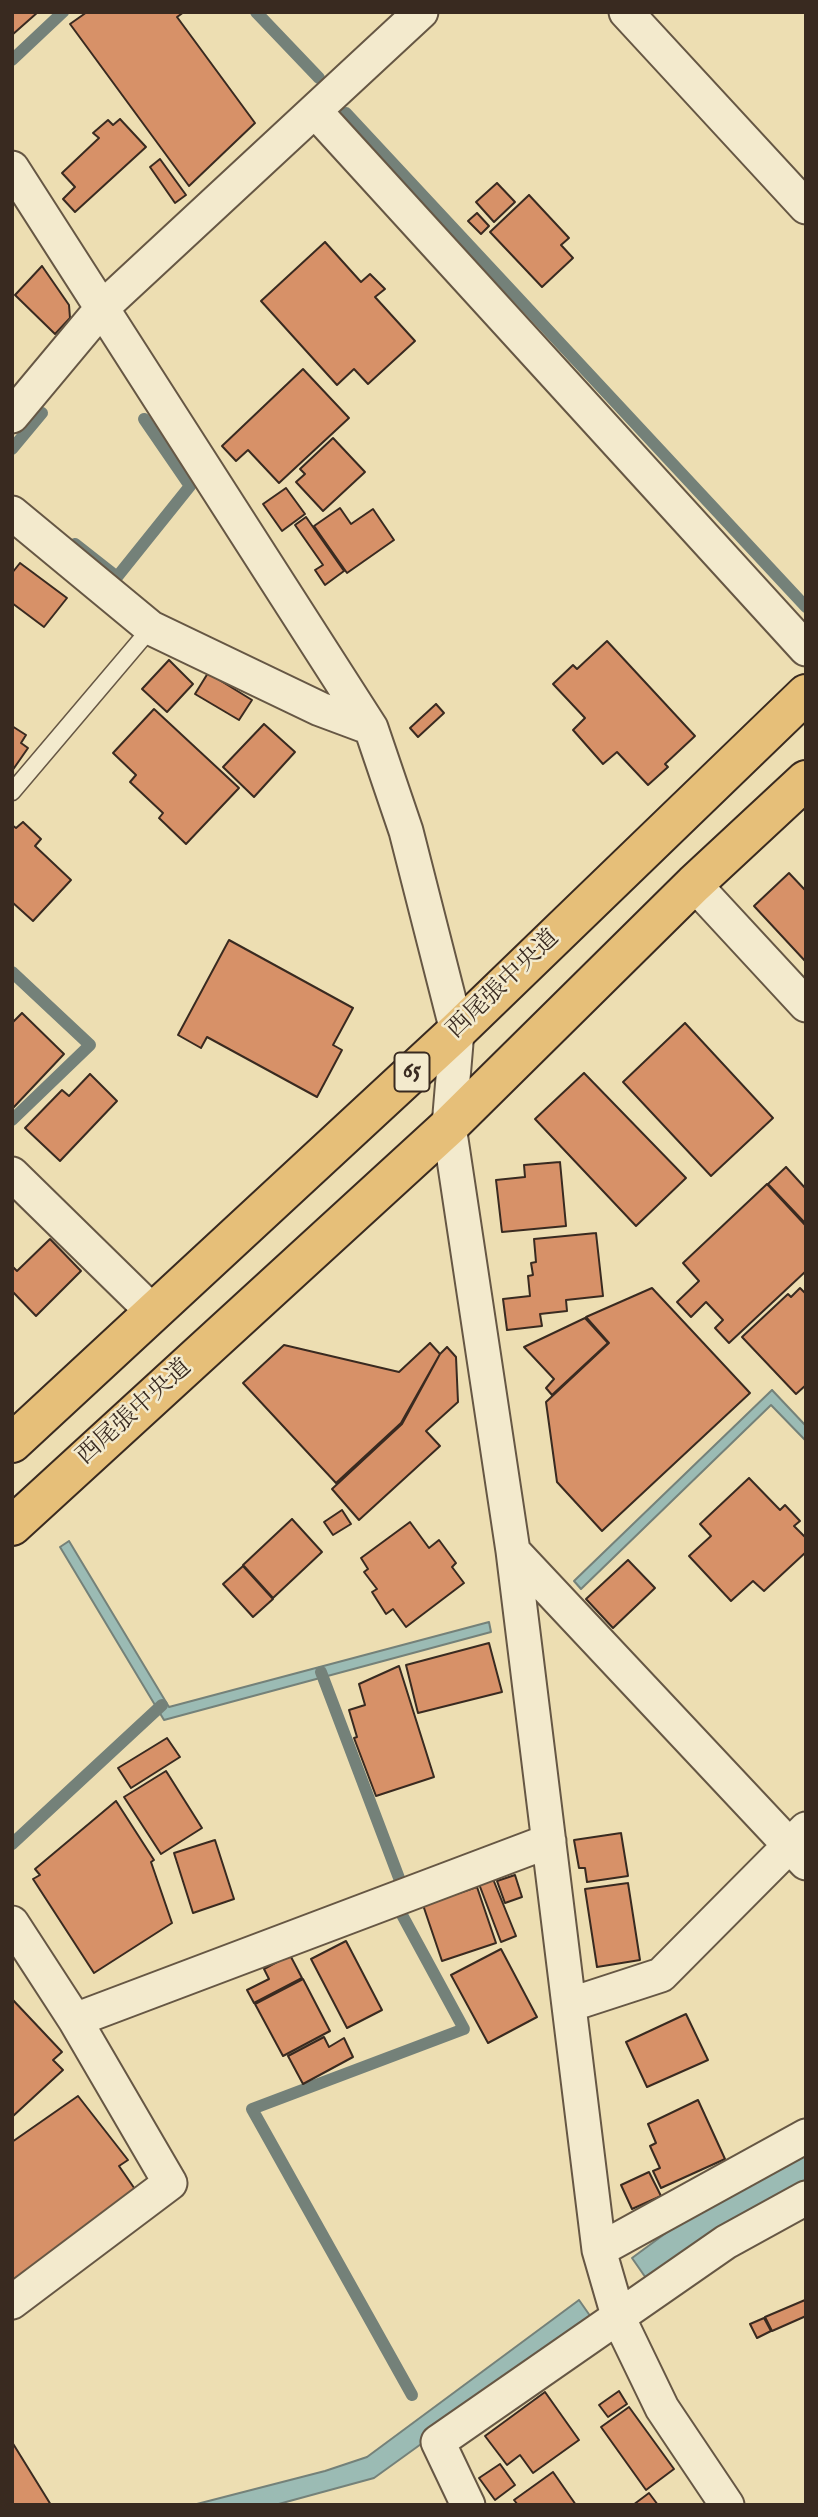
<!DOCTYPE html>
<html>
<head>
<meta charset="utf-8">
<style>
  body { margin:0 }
  #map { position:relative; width:818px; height:2517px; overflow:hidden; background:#eddeb2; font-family:"IM FELL English",serif }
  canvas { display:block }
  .frame { position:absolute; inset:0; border:14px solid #392a20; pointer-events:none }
</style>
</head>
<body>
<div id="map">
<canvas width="818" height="2517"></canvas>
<div class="frame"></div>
</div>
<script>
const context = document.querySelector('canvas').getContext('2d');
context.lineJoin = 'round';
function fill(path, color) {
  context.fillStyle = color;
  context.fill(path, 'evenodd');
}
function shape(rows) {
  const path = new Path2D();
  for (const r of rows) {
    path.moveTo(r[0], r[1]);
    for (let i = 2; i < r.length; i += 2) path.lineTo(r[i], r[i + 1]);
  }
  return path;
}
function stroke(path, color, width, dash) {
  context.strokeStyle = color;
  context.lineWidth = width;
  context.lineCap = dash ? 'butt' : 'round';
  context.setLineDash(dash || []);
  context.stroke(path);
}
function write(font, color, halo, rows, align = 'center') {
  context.font = font + ' "IM FELL English","Noto Serif JP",serif';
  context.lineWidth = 5;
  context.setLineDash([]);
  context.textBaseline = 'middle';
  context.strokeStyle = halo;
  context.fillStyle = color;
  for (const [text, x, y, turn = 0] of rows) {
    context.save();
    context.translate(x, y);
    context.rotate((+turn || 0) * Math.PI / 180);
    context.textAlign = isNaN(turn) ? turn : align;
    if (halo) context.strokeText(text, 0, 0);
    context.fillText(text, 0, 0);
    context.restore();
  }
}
const water = shape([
  [772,1390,806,1426,806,1441,771,1405,581,1589,574,1581,772,1390],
  [69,1541,169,1707,489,1622,491,1632,164,1720,60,1547,69,1541],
  [806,2154,806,2182,648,2281,632,2258,693,2213,806,2154],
  [579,2300,593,2320,374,2478,275,2505,193,2505,325,2471,367,2457,579,2300]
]);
fill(water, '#9bbbb4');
stroke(water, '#748179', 2);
stroke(shape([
  [256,12,319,78],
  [12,60,63,12],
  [346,113,806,607],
  [12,449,42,413],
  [75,544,117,577,190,486,144,419],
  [12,972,90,1045,12,1120],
  [321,1672,399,1878],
  [12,1844,162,1705],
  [401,1913,464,2029,252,2109,412,2395]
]), '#748179', 12);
const building = shape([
  [12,12,38,12,12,35,12,12],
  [87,12,184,12,177,17,255,123,189,186,70,24,87,12],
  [120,119,146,147,75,212,63,199,75,187,62,173,99,138,93,133,108,120,113,125,120,119],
  [160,159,186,195,175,203,150,167,160,159],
  [497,183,515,202,494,222,476,202,497,183],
  [529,195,569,238,561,245,573,258,542,287,490,232,529,195],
  [477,213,489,226,481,234,468,221,477,213],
  [325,242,361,282,370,274,385,289,375,297,415,341,368,384,354,369,337,385,261,301,325,242],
  [42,266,69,305,70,318,55,334,15,295,42,266],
  [303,369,349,418,279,483,248,450,236,461,222,446,303,369],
  [333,438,365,472,323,511,296,482,305,474,300,469,333,438],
  [286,488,305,514,282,531,263,504,286,488],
  [340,508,351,524,373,509,394,540,347,573,314,526,340,508],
  [306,517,344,571,325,585,315,570,323,565,295,525,306,517],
  [20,563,67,598,44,627,12,603,12,573,20,563],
  [607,641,695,736,665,764,668,767,648,785,617,752,603,764,573,730,585,718,553,684,573,665,577,669,607,641],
  [169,660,193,684,167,712,142,689,169,660],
  [208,673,252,700,239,720,195,694,208,673],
  [436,704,444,713,418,737,410,728,436,704],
  [154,709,239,788,186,844,159,818,163,813,130,782,136,775,113,753,154,709],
  [264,724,295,752,254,797,223,767,264,724],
  [12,726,26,735,21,743,28,748,12,771,12,726],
  [23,822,41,839,35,846,71,880,33,921,12,902,12,825,16,828,23,822],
  [789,873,806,891,806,962,754,906,789,873],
  [229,940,353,1008,333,1045,342,1050,317,1097,207,1037,201,1048,178,1035,229,940],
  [22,1013,64,1054,13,1108,12,1023,22,1013],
  [685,1023,773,1118,711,1176,623,1082,685,1023],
  [584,1073,686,1178,636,1226,535,1119,584,1073],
  [90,1074,117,1101,60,1161,25,1128,62,1090,69,1096,90,1074],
  [560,1162,566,1226,502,1232,496,1180,525,1177,524,1165,560,1162],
  [786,1167,806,1189,806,1224,768,1184,786,1167],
  [767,1184,806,1226,806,1271,729,1343,715,1328,723,1320,706,1302,691,1317,677,1302,699,1281,683,1263,767,1184],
  [596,1233,603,1296,566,1300,567,1311,540,1314,542,1326,507,1330,503,1299,530,1296,528,1276,533,1275,531,1263,536,1262,534,1239,596,1233],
  [50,1239,81,1271,36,1316,12,1291,12,1266,17,1271,50,1239],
  [652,1288,750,1393,602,1531,557,1482,546,1402,609,1343,586,1317,652,1288],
  [800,1288,806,1294,806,1385,796,1394,742,1337,788,1294,791,1297,800,1288],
  [585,1318,608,1343,552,1395,546,1388,554,1379,524,1347,585,1318],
  [430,1343,440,1354,401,1423,336,1483,243,1383,284,1345,399,1372,430,1343],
  [447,1347,456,1357,458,1402,426,1431,440,1446,359,1520,332,1489,402,1424,440,1354,447,1347],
  [749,1478,780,1510,785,1505,800,1521,794,1526,806,1538,806,1552,764,1591,753,1581,731,1601,689,1556,711,1536,700,1524,749,1478],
  [342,1510,351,1524,333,1535,324,1522,342,1510],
  [292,1519,322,1552,273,1598,243,1565,292,1519],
  [410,1522,429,1548,439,1540,456,1563,452,1567,464,1583,406,1627,393,1609,386,1614,372,1592,377,1589,364,1572,368,1569,361,1558,410,1522],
  [628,1560,655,1588,613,1628,586,1599,628,1560],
  [243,1566,273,1599,253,1617,223,1584,243,1566],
  [489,1643,502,1692,418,1713,406,1665,489,1643],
  [399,1666,434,1777,376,1796,354,1738,357,1737,349,1710,365,1705,359,1684,399,1666],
  [167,1738,180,1757,131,1788,118,1768,167,1738],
  [166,1771,202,1828,161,1854,124,1797,166,1771],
  [116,1801,154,1860,151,1862,172,1923,94,1973,33,1879,40,1875,35,1869,116,1801],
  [621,1833,628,1876,587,1882,585,1868,579,1868,574,1840,621,1833],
  [215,1840,234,1899,193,1913,174,1853,215,1840],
  [515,1875,522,1897,505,1903,497,1881,515,1875],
  [493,1879,516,1936,501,1942,479,1884,493,1879],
  [628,1883,640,1960,597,1967,585,1889,628,1883],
  [477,1887,496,1943,442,1961,423,1905,477,1887],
  [346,1941,382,2010,347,2028,311,1959,346,1941],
  [501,1949,537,2017,488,2043,451,1975,501,1949],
  [290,1955,302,1978,254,2003,247,1990,269,1979,264,1969,290,1955],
  [303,1979,330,2031,283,2056,255,2004,303,1979],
  [12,1999,62,2052,53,2060,63,2070,12,2117,12,1999],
  [686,2014,708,2060,647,2087,626,2042,686,2014],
  [324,2037,329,2047,344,2038,353,2057,303,2084,288,2056,324,2037],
  [78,2096,128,2160,119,2166,139,2195,12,2285,12,2142,78,2096],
  [698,2100,725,2159,661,2188,653,2171,660,2168,650,2146,656,2143,648,2124,698,2100],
  [649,2172,661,2196,632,2209,621,2185,649,2172],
  [805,2300,806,2316,772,2331,765,2317,805,2300],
  [764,2318,771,2331,757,2338,750,2324,764,2318],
  [619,2391,627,2404,608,2417,599,2405,619,2391],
  [545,2392,579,2440,533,2473,520,2455,507,2465,485,2436,545,2392],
  [629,2407,674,2469,646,2490,601,2427,629,2407],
  [12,2442,51,2505,12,2505,12,2442],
  [500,2464,515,2485,495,2500,479,2478,500,2464],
  [553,2472,576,2505,518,2505,514,2500,553,2472],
  [649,2493,658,2505,633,2505,649,2493]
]);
fill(building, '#d79168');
stroke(building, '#392a20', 2);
const service = shape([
  [12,792,151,628]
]);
const minor = shape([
  [626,12,806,207],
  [315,111,806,649],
  [12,168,371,728,406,831,457,1031,449,1126,513,1551,599,2250,619,2319,662,2408,727,2505],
  [12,416,103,307,421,12],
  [12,513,151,628,320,709,371,728],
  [694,884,806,1005],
  [12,1174,153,1312],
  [513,1551,806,1863],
  [12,1923,75,2020,549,1841],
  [569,2005,661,1975,806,1829],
  [599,2250,806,2136],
  [12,2302,170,2183,75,2020],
  [468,2505,438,2442,726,2242,806,2198]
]);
const primary = shape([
  [12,1443,457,1031,806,694],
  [12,1526,449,1126,694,884,806,780]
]);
stroke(service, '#665744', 19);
stroke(minor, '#665744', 37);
stroke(primary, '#392a20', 42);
stroke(service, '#f3eacd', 16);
stroke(minor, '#f3eacd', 33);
stroke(primary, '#e6bf79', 38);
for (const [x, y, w] of [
  [412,1072,35]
]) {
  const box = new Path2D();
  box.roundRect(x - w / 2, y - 19.5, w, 39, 5);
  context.fillStyle = '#f3eacd';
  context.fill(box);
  stroke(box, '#392a20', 2);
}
write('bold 23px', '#392a20', null, [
  ["65",412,1072]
]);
write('24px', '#392a20', '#f3eacd', [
  ["西尾張中央道",504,985,-44],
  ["西尾張中央道",135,1413,-42]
]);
</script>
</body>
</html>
